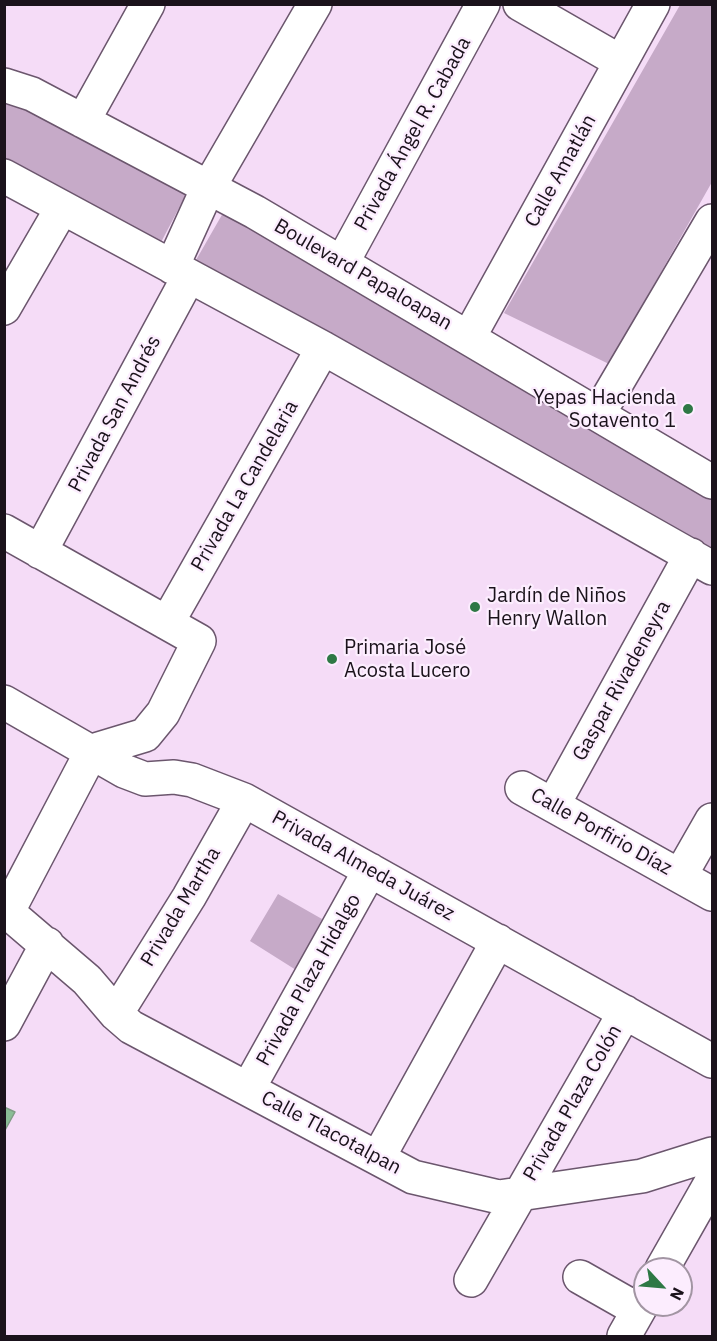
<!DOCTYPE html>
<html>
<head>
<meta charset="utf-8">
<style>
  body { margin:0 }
  #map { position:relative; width:717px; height:1341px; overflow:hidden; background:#f5dcf7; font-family:"IBM Plex Sans",sans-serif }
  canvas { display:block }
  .frame { position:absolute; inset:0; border:6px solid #1a121b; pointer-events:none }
  .north { position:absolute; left:633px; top:1257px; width:60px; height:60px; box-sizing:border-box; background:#fcedfe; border:2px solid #a295a3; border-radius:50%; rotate:116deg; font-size:16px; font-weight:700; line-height:24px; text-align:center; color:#1a121b }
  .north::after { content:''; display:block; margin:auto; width:21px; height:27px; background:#2e7845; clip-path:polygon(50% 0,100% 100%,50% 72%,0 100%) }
</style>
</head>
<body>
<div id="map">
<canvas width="717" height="1341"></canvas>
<div class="frame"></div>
<div class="north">N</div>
</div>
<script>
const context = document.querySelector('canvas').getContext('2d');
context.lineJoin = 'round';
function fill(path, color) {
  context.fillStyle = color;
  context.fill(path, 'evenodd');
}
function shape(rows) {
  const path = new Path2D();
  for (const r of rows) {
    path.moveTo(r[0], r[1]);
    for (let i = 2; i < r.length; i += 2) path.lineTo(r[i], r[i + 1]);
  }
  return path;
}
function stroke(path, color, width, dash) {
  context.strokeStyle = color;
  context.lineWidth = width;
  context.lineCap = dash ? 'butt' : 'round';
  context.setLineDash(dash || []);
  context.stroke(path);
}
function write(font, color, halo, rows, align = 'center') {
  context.font = font + ' "IBM Plex Sans",sans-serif';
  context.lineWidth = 4.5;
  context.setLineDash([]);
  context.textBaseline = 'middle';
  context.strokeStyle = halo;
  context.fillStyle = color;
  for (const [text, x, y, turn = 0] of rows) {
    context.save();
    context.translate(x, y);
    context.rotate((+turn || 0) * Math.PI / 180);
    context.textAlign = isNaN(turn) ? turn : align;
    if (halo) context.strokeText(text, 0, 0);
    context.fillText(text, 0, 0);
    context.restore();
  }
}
fill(shape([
  [680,5,712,5,712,182,609,364,504,313],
  [5,98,190,187,158,248,5,161],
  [223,213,239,218,712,496,712,549,192,267],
  [278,894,322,919,296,970,250,941]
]), '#c6aac8');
const building = shape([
  [4,1107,15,1112,4,1132,4,1107]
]);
fill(building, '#8abd95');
stroke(building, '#809c86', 1.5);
const minor = shape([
  [520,4,621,62],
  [4,85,32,94,255,212,712,482],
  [83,121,148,4],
  [4,176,323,348,712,568],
  [342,263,483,4],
  [172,267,206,192,315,4],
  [4,308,62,208],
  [469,337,653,4],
  [599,413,712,221],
  [4,531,199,641,163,713,145,735,92,751,8,911],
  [40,552,189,276],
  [167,623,323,348],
  [4,702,124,771,145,779,174,777,192,780,244,800,712,1061],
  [522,788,712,894],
  [553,805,691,555],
  [680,876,712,820],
  [4,909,87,980,116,1014,131,1027,413,1177,499,1197,642,1176,712,1154],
  [116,1014,189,897,244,800],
  [4,1024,47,944],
  [248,1089,370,870],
  [378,1158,498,941],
  [662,1269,712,1181],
  [580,1277,638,1310],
  [471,1280,625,1012],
  [624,1336,645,1299]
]);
stroke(minor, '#6b566d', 36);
stroke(minor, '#fff', 33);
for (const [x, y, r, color] of [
  [688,409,6,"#2e7845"],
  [475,607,6,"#2e7845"],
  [332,659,6,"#2e7845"]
]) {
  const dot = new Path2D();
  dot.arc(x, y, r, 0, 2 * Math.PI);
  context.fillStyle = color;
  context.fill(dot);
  stroke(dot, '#fcedfe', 2);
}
write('20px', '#1a121b', '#fcedfe', [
  ["Privada Ángel R. Cabada",413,134,-61],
  ["Calle Amatlán",561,171,-61],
  ["Boulevard Papaloapan",363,275,30],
  ["Privada San Andrés",115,414,-62],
  ["Privada La Candelaria",245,486,-60],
  ["Gaspar Rivadeneyra",622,681,-61],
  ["Calle Porfirio Díaz",601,832,29],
  ["Privada Almeda Juárez",363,866,29],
  ["Privada Martha",181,907,-59],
  ["Privada Plaza Hidalgo",309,980,-61],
  ["Privada Plaza Colón",573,1103,-60],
  ["Calle Tlacotalpan",331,1133,28]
]);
write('20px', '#1a121b', '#fcedfe', [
  ["Yepas Hacienda",676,398,"right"],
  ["Sotavento 1",676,421,"right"],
  ["Jardín de Niños",487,596],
  ["Henry Wallon",487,619],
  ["Primaria José",344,648],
  ["Acosta Lucero",344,671]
], 'left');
</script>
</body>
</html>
